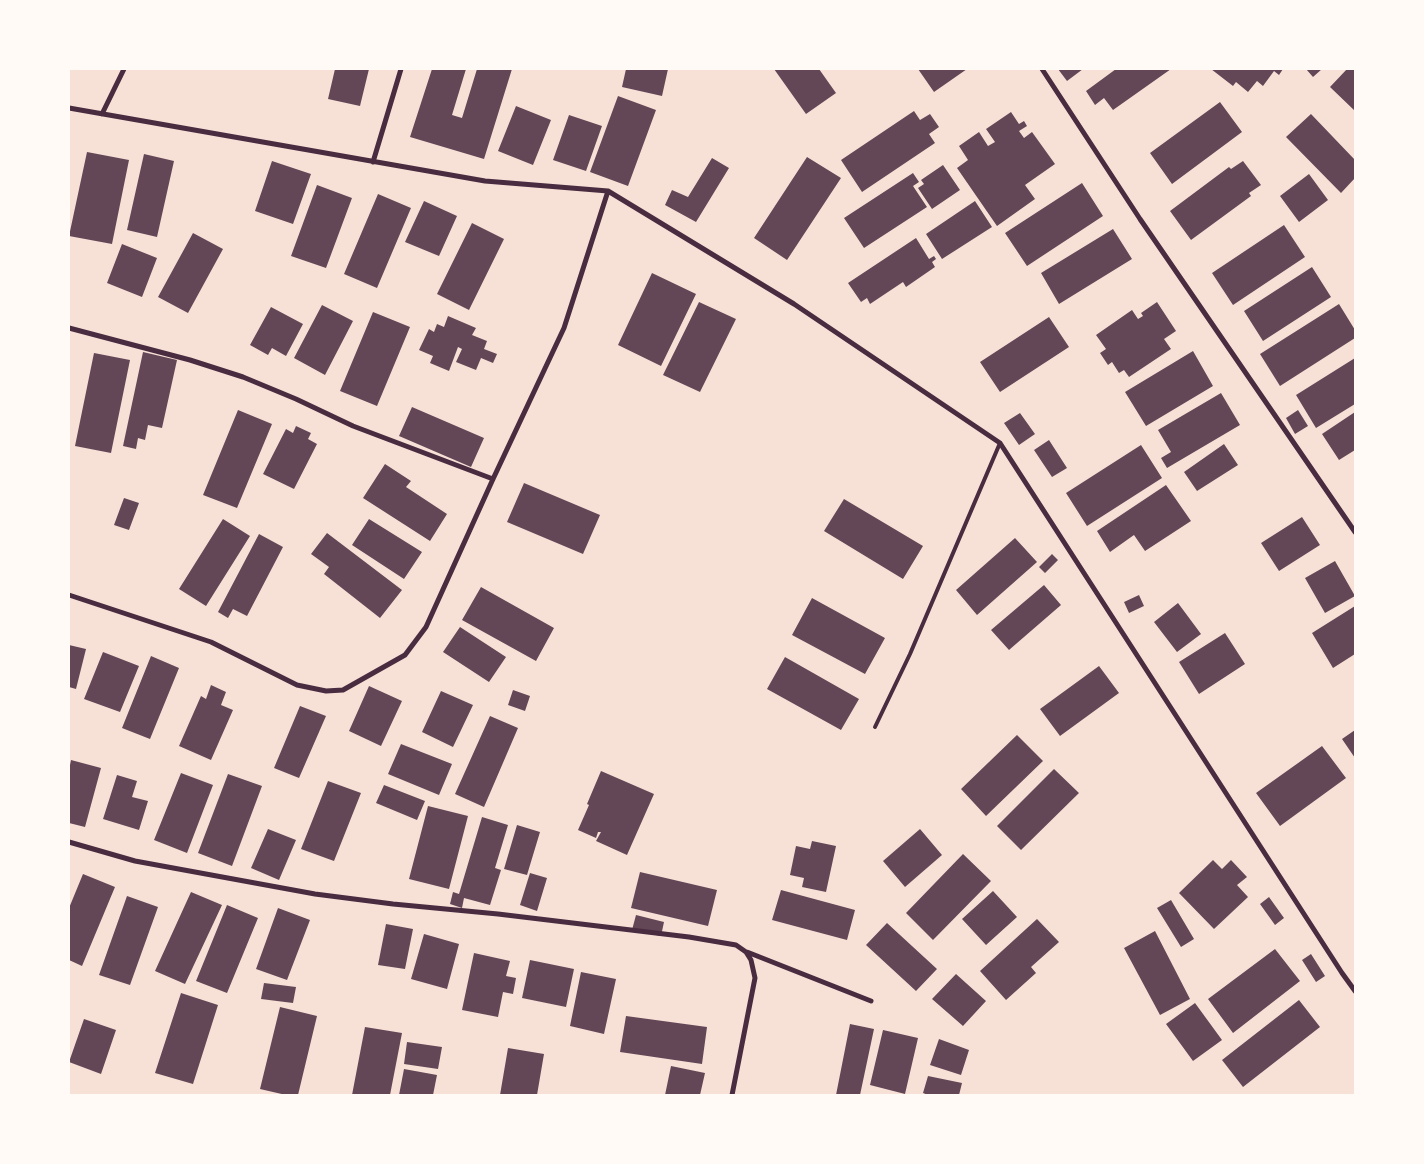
<!DOCTYPE html>
<html>
<head>
<meta charset="utf-8">
<style>
  body { margin:0 }
  #map { position:relative; width:1424px; height:1164px; overflow:hidden; background:#f7e1d7; font-family:Raleway,sans-serif }
  canvas { display:block }
  .frame { position:absolute; inset:0; border:70px solid #fffaf5; pointer-events:none }
</style>
</head>
<body>
<div id="map">
<canvas width="1424" height="1164"></canvas>
<div class="frame"></div>
</div>
<script>
const context = document.querySelector('canvas').getContext('2d');
context.lineJoin = 'round';
function fill(path, color) {
  context.fillStyle = color;
  context.fill(path, 'evenodd');
}
function shape(rows) {
  const path = new Path2D();
  for (const r of rows) {
    path.moveTo(r[0], r[1]);
    for (let i = 2; i < r.length; i += 2) path.lineTo(r[i], r[i + 1]);
  }
  return path;
}
function stroke(path, color, width, dash) {
  context.strokeStyle = color;
  context.lineWidth = width;
  context.lineCap = dash ? 'butt' : 'round';
  context.setLineDash(dash || []);
  context.stroke(path);
}
fill(shape([
  [335,69,369,69,360,106,328,99],
  [432,69,466,69,452,115,462,118,477,69,512,69,484,159,410,137],
  [626,69,668,69,662,96,622,87],
  [774,69,819,69,836,93,806,114],
  [918,69,967,69,934,92],
  [1058,69,1083,69,1067,81],
  [1116,69,1171,69,1113,110,1104,98,1095,105,1086,91],
  [1211,69,1283,69,1279,75,1274,71,1263,86,1257,81,1248,92,1236,82,1233,86],
  [1306,69,1322,69,1313,77],
  [1347,69,1355,69,1355,111,1330,87],
  [618,96,656,110,628,186,590,172],
  [1220,102,1242,132,1172,184,1150,153],
  [516,106,551,120,533,165,498,151],
  [914,111,920,120,930,114,939,127,929,134,935,143,862,192,841,160],
  [1011,112,1019,124,1024,121,1027,126,1019,131,1024,138,1032,132,1055,164,1025,185,1035,199,997,226,957,168,968,160,959,146,979,132,988,146,995,142,986,129],
  [1311,114,1355,160,1355,178,1341,193,1286,137],
  [569,115,602,126,586,171,553,160],
  [87,152,129,160,112,244,69,236],
  [144,154,174,161,157,237,127,230],
  [807,157,841,178,787,260,754,238],
  [712,158,729,168,696,222,665,205,672,190,688,197],
  [272,161,311,174,293,224,255,211],
  [1243,161,1261,185,1249,193,1251,196,1191,240,1170,211,1229,167,1231,169],
  [943,165,960,190,932,209,918,188,924,184,921,180],
  [913,173,919,182,913,186,927,207,864,248,844,218],
  [1309,174,1328,200,1299,222,1280,196],
  [1082,183,1103,216,1027,266,1005,233],
  [317,185,352,198,326,268,291,256],
  [378,194,411,208,377,288,344,274],
  [424,201,457,216,439,256,405,242],
  [975,201,992,227,942,259,926,234],
  [472,223,504,239,469,310,437,294],
  [1284,225,1305,257,1233,305,1212,273],
  [1113,229,1132,259,1059,304,1041,273],
  [193,233,223,249,188,313,158,297],
  [916,238,929,259,934,256,936,259,932,262,935,267,906,287,903,282,870,304,867,298,861,302,848,283],
  [122,244,157,258,142,297,107,283],
  [1312,267,1331,297,1263,341,1244,311],
  [652,273,696,294,661,366,618,345],
  [699,302,736,319,700,392,663,375],
  [1157,302,1176,331,1164,339,1171,349,1129,377,1124,370,1119,373,1112,362,1108,365,1100,353,1106,349,1096,335,1132,310,1138,319,1143,316,1141,313],
  [1339,304,1355,330,1355,338,1280,386,1260,354],
  [322,305,353,321,325,375,294,358],
  [271,307,303,324,286,356,272,348,268,355,250,345],
  [373,312,410,327,377,406,340,391],
  [448,316,476,328,472,335,487,341,484,349,497,354,493,363,481,358,476,370,456,362,462,349,458,347,449,371,430,363,433,356,419,350,429,329,434,332,437,324,444,327],
  [1049,317,1069,347,1000,392,980,362],
  [1193,351,1213,386,1146,426,1125,392],
  [143,352,177,360,162,428,148,425,145,440,138,438,136,449,123,446],
  [94,353,130,360,111,453,75,446],
  [1355,358,1355,404,1316,428,1296,395],
  [1221,393,1240,425,1167,468,1161,458,1171,452,1158,430],
  [412,407,484,438,471,467,399,436],
  [238,410,272,424,237,508,203,495],
  [1298,410,1308,426,1295,434,1286,418],
  [1355,412,1355,450,1339,460,1322,434],
  [1020,413,1035,434,1019,445,1004,423],
  [296,426,311,433,308,439,317,444,294,489,263,474,286,429,293,433],
  [1049,440,1067,468,1052,477,1034,450],
  [1224,444,1238,465,1197,491,1184,472],
  [1141,445,1162,478,1087,526,1066,493],
  [385,464,411,481,406,487,447,514,430,541,363,498],
  [524,483,600,515,583,554,507,522],
  [1166,485,1191,521,1145,551,1134,535,1110,552,1097,531],
  [124,498,139,503,129,530,114,525],
  [844,499,923,546,903,579,824,531],
  [1302,517,1320,545,1279,571,1261,543],
  [223,519,250,536,206,606,179,589],
  [369,519,422,552,404,579,352,545],
  [327,533,402,590,380,618,324,574,329,567,311,554],
  [259,534,283,547,247,616,233,609,228,618,218,612],
  [1015,538,1037,562,977,615,956,590],
  [1052,554,1058,560,1045,573,1039,567],
  [1335,561,1355,596,1325,613,1305,578],
  [1044,585,1061,605,1009,650,991,630],
  [481,587,554,628,536,661,462,620],
  [1139,595,1144,606,1129,613,1124,602],
  [812,598,885,638,865,674,792,635],
  [1178,603,1201,634,1177,652,1154,622],
  [1355,606,1355,654,1333,668,1312,633],
  [460,627,506,657,489,682,443,652],
  [1225,633,1245,664,1199,694,1179,662],
  [69,645,86,649,76,689,69,687],
  [103,652,139,666,120,712,84,699],
  [151,656,179,668,150,739,122,728],
  [785,657,859,699,841,730,767,689],
  [1099,666,1119,693,1060,736,1040,709],
  [211,685,226,692,221,705,233,710,211,760,179,746,201,696,206,699],
  [369,686,402,701,381,746,349,731],
  [513,690,530,696,525,711,508,705],
  [441,691,473,705,453,747,422,732],
  [300,706,326,716,299,778,274,768],
  [490,716,518,728,484,807,455,794],
  [1355,730,1355,758,1342,739],
  [1017,735,1043,761,986,816,961,789],
  [401,744,452,764,439,795,388,774],
  [1322,746,1346,778,1280,826,1256,793],
  [71,760,101,768,85,827,69,823,69,770],
  [1054,769,1079,793,1021,850,997,826],
  [601,771,654,794,627,855,596,841,601,832,598,832,596,838,578,830,589,805,587,804],
  [181,773,213,785,187,853,154,840],
  [228,774,262,786,232,866,198,853],
  [117,775,137,781,132,797,148,801,139,830,103,819],
  [328,781,361,793,334,861,301,849],
  [384,785,425,801,417,820,376,803],
  [428,806,468,816,449,889,409,879],
  [482,817,508,825,495,868,501,870,490,905,464,898,462,908,450,904,453,892,459,894],
  [517,825,540,832,527,875,504,869],
  [268,829,296,840,279,880,251,868],
  [920,829,942,855,905,887,883,861],
  [812,841,836,846,826,892,802,887,804,878,790,875,796,846,810,849],
  [963,854,991,881,933,940,906,913],
  [1213,860,1222,869,1231,860,1247,877,1237,885,1248,897,1214,929,1179,893],
  [640,872,717,890,708,926,631,908],
  [530,873,547,878,537,911,520,905],
  [83,874,115,887,82,966,69,960,69,908],
  [781,890,855,910,847,940,772,920],
  [993,891,1017,917,986,945,962,919],
  [191,892,222,905,185,984,155,971],
  [127,896,158,907,130,985,99,975],
  [1269,897,1284,918,1275,925,1260,904],
  [1171,900,1194,939,1181,947,1157,908],
  [227,905,258,918,227,993,196,981],
  [278,908,310,920,287,980,256,969],
  [636,915,664,922,661,936,632,930],
  [1037,919,1059,942,1031,967,1036,973,1006,1000,980,971],
  [887,923,937,969,916,991,866,945],
  [386,924,413,929,405,969,378,965],
  [1155,931,1190,999,1160,1015,1124,948],
  [424,934,459,944,447,989,411,979],
  [1275,949,1300,981,1233,1033,1208,999],
  [474,953,510,961,506,976,516,978,513,994,503,992,498,1017,462,1010],
  [1311,954,1325,976,1316,982,1302,960],
  [530,960,574,969,566,1007,522,998],
  [581,972,616,979,604,1034,570,1026],
  [956,974,986,1001,963,1026,932,999],
  [264,983,296,987,293,1003,261,999],
  [181,993,218,1005,193,1084,155,1073],
  [1299,1000,1320,1027,1243,1087,1222,1060],
  [1195,1003,1222,1040,1193,1061,1166,1024],
  [280,1007,317,1016,298,1095,286,1095,260,1089],
  [626,1016,707,1027,702,1064,620,1052],
  [84,1019,116,1030,101,1074,69,1062],
  [850,1024,874,1029,860,1095,836,1095],
  [365,1027,402,1033,390,1095,352,1095],
  [883,1030,918,1038,905,1094,870,1085],
  [939,1039,969,1050,961,1075,930,1065],
  [407,1042,442,1047,438,1069,404,1064],
  [508,1048,544,1054,537,1095,500,1095],
  [671,1066,705,1073,700,1095,665,1095],
  [404,1069,437,1075,433,1095,399,1095],
  [928,1076,962,1083,959,1095,928,1095,923,1093]
]), '#644757');
stroke(shape([
  [875,727,910,654,1000,443]
]), '#4a2c40', 4);
stroke(shape([
  [1042,69,1140,219,1355,532],
  [69,108,485,181,608,191,794,304,1000,443,1342,973,1355,991],
  [102,114,124,69],
  [373,162,401,69],
  [69,328,190,360,243,377,296,399,353,426,493,479],
  [69,595,211,642,297,685,326,691,343,690,405,655,426,627,493,479,564,328,608,191],
  [69,842,135,861,315,894,393,904,498,914,689,937,736,945,746,952,751,960,755,978,732,1095],
  [747,952,871,1001]
]), '#4a2c40', 5);
</script>
</body>
</html>
